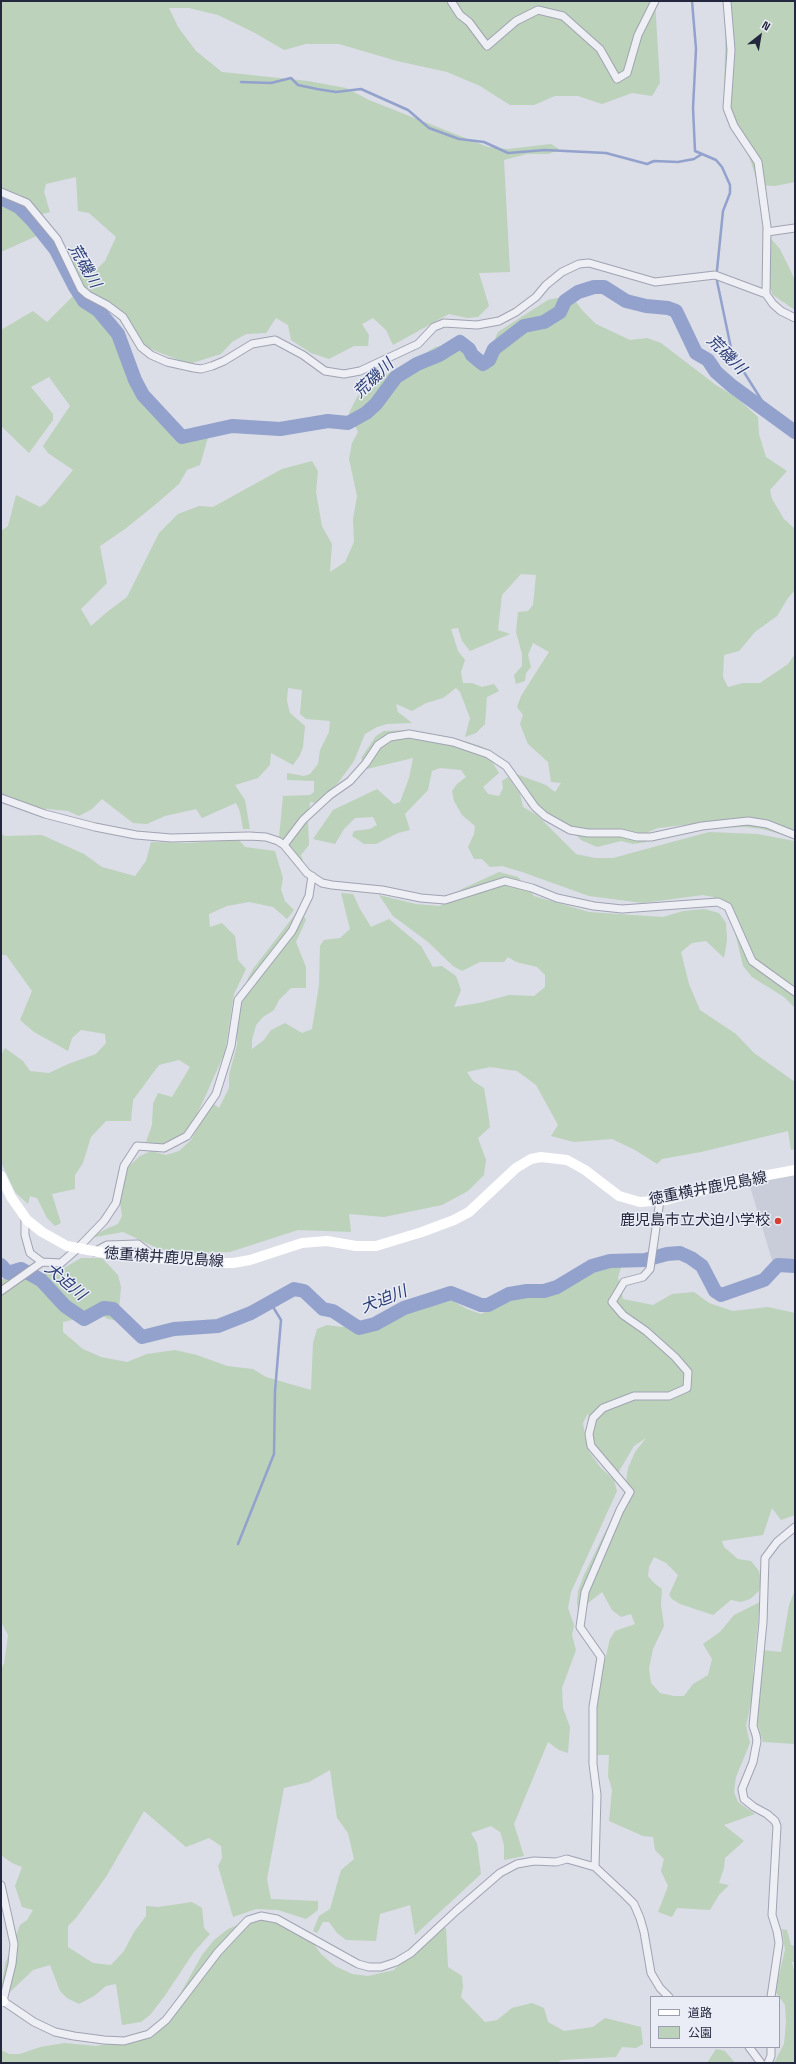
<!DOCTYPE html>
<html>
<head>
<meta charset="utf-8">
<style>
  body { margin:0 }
  #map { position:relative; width:796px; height:2064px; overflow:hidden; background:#dbdde7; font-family:"Space Grotesk","Noto Sans JP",sans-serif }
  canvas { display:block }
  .frame { position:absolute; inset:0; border:2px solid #24283f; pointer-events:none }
  .legend { position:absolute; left:650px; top:1996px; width:130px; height:52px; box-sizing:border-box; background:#eaedf5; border:1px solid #9b9eac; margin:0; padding:5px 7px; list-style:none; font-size:12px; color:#24283f }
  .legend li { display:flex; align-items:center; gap:8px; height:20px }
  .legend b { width:20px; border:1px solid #9b9eac }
  .north { position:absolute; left:740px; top:16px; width:40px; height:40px; -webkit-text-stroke:3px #eaedf5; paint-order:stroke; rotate:31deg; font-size:11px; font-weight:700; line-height:16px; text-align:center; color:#24283f }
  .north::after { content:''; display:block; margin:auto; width:14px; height:18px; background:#24283f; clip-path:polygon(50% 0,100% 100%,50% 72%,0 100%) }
</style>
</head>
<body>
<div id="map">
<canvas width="796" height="2064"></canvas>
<div class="frame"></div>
<ul class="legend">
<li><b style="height:5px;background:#fff"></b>道路</li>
<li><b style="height:11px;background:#bcd2bb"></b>公園</li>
</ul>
<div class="north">N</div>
</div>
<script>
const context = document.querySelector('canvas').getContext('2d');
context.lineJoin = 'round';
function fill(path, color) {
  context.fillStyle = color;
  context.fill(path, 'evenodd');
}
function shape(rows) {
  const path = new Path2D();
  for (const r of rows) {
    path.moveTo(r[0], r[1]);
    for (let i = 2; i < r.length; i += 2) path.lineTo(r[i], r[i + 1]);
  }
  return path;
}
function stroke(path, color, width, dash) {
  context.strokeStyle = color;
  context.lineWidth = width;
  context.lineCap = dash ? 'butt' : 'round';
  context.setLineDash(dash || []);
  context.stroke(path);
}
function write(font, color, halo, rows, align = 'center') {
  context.font = font + ' "Space Grotesk","Noto Sans JP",sans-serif';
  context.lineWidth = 3;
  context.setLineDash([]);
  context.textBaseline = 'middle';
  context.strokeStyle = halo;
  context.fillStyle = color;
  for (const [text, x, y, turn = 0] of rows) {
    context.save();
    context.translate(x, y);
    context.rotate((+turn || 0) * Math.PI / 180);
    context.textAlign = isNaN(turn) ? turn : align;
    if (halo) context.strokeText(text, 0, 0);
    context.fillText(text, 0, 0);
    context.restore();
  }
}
fill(shape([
  [795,1175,795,1259,772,1260,749,1183]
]), '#c9ccd9');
fill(shape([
  [1,1,655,1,660,83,652,96,632,93,602,104,578,96,555,96,534,105,510,105,480,86,447,72,397,61,339,44,306,44,284,50,255,33,218,15,189,8,169,8,178,27,196,51,222,72,308,81,346,88,369,100,488,147,508,149,551,144,559,149,549,154,527,154,504,160,510,272,479,273,489,306,478,317,467,318,449,314,393,345,386,330,373,318,362,324,369,335,368,346,354,346,329,359,311,353,291,340,288,325,276,318,266,333,246,334,232,342,221,354,189,364,143,346,128,332,113,310,73,278,58,245,83,263,97,269,105,261,116,237,89,213,78,211,76,177,46,184,44,192,50,212,35,216,20,195,1,188],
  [723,1,795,1,795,182,775,186,758,185,751,162,724,96,726,10],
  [1,200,10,206,41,234,1,252],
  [764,231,780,249,795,280,795,310,773,295,766,278],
  [75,294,86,298,101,310,117,347,127,379,145,393,152,413,162,418,175,434,190,431,209,434,200,465,187,470,179,484,156,504,125,529,100,546,107,583,81,609,91,626,107,612,127,597,159,533,178,514,199,506,213,507,282,469,312,461,318,471,316,492,322,526,332,544,330,572,345,562,354,542,353,519,357,496,349,459,352,443,358,432,349,413,357,397,370,385,397,368,412,362,435,347,456,343,469,359,478,361,491,348,498,332,548,300,571,295,582,310,596,324,630,340,647,338,661,343,716,385,737,398,758,417,759,434,766,457,787,471,770,490,772,499,784,519,795,529,795,590,788,598,777,616,755,632,739,651,724,655,723,677,728,687,743,683,760,683,788,664,795,654,795,838,762,829,744,827,717,828,693,824,658,828,648,832,647,842,633,844,621,841,597,847,581,840,562,821,543,810,528,806,516,774,546,785,555,792,561,783,551,782,548,762,528,744,520,724,523,715,517,707,521,696,549,652,533,643,528,655,531,667,526,673,525,681,516,684,514,675,522,666,522,654,516,632,518,612,528,611,533,605,536,575,521,574,502,595,498,630,510,634,470,651,462,641,458,628,451,629,458,651,465,660,461,672,463,683,472,683,482,687,494,684,499,691,487,697,485,724,476,733,465,737,470,718,460,692,456,688,443,698,426,703,412,711,396,704,398,712,412,723,387,724,377,727,365,734,354,761,338,783,315,803,310,802,308,823,309,845,301,855,303,861,296,865,287,854,279,837,283,796,310,795,314,792,314,781,287,780,287,773,304,776,310,774,318,764,320,750,329,732,330,721,306,719,300,714,302,690,288,688,287,701,290,713,305,726,303,747,300,755,293,765,271,753,270,765,258,778,235,785,245,800,250,829,243,829,240,812,236,803,202,818,196,809,165,816,147,824,133,823,102,799,92,809,79,816,68,811,38,808,1,795,1,531,8,526,16,495,40,507,46,503,73,470,48,453,43,446,70,406,49,377,31,387,53,414,53,420,29,453,1,426,1,330,33,311,47,322],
  [409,730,468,742,483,747,499,773,483,787,488,794,499,796,503,788,502,781,508,777,520,794,523,807,537,815,576,854,595,858,613,858,709,832,757,834,795,841,795,1008,784,997,752,977,743,966,734,928,725,907,713,897,703,895,643,903,589,896,522,872,502,866,490,867,482,859,474,859,468,847,474,834,475,826,462,815,454,801,452,791,457,784,466,777,461,770,440,768,432,771,428,790,405,814,410,830,398,833,376,844,364,844,352,836,354,831,370,829,377,825,373,817,355,818,344,829,335,844,313,839,333,810,377,789,394,804,400,802,409,778,413,758,367,769,361,758,376,736,384,731],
  [1,834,5,836,42,835,84,854,102,867,135,876,146,861,151,842,187,843,239,840,245,847,275,851,283,878,281,890,285,901,294,910,287,919,273,907,249,902,227,906,209,914,210,927,222,923,235,936,238,960,246,969,234,994,225,1052,205,1097,191,1127,172,1143,156,1146,146,1142,152,1125,153,1104,158,1093,172,1097,190,1067,179,1060,159,1065,133,1100,131,1121,106,1121,91,1137,83,1163,75,1175,75,1189,52,1194,61,1223,55,1226,47,1218,37,1198,30,1196,28,1204,15,1192,1,1162,1,1055,5,1048,23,1061,30,1071,49,1073,68,1064,96,1054,106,1043,105,1034,81,1030,72,1038,68,1051,34,1032,20,1020,32,991,6,955,1,955],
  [499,872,518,877,534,896,589,912,663,917,683,911,704,909,719,913,726,923,727,940,724,958,706,941,692,943,681,952,689,984,700,1010,736,1034,754,1053,795,1082,795,1149,791,1150,788,1131,701,1152,662,1159,657,1164,635,1150,612,1139,574,1142,551,1136,558,1125,536,1085,517,1071,490,1067,467,1072,473,1081,484,1088,488,1112,490,1127,478,1138,486,1160,484,1175,468,1191,442,1205,384,1217,349,1214,351,1232,298,1230,230,1252,190,1253,159,1249,123,1232,90,1238,106,1229,118,1224,122,1216,118,1189,127,1168,140,1156,151,1151,166,1155,179,1151,191,1140,211,1102,219,1108,229,1088,229,1075,237,1045,237,1024,248,978,253,969,300,908,306,920,296,942,306,967,306,988,291,988,279,1000,274,1010,263,1017,256,1025,252,1040,252,1049,264,1040,271,1030,285,1023,302,1033,312,1029,319,985,320,946,324,940,340,938,350,929,341,893,353,894,360,909,371,927,389,919,421,946,433,967,442,966,456,976,461,990,454,1007,479,1003,509,995,534,996,545,987,545,975,537,967,516,962,508,957,504,962,480,962,462,971,453,966,428,942,393,916,379,895,416,904,440,906,462,889],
  [81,1258,102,1258,118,1275,121,1287,118,1321,108,1319,99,1314,63,1322,63,1332,83,1349,101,1357,127,1362,147,1354,175,1350,197,1355,227,1366,253,1369,266,1377,311,1390,313,1343,317,1329,327,1325,342,1327,412,1311,439,1301,451,1300,467,1309,481,1314,499,1304,514,1299,544,1296,590,1272,613,1266,622,1265,618,1277,623,1299,653,1305,672,1294,694,1292,709,1303,733,1311,768,1307,795,1313,795,1515,781,1520,772,1508,763,1535,722,1541,724,1547,738,1559,751,1561,759,1571,761,1580,759,1591,750,1599,741,1602,731,1600,713,1615,680,1604,672,1599,669,1595,678,1575,666,1563,654,1557,649,1567,648,1576,654,1583,662,1589,661,1605,664,1626,653,1649,649,1668,651,1683,660,1693,674,1696,684,1696,693,1684,708,1675,712,1659,703,1644,720,1632,734,1615,760,1602,753,1672,754,1688,746,1726,750,1743,736,1777,734,1792,738,1802,755,1814,724,1825,744,1841,725,1858,724,1868,719,1883,729,1885,719,1895,710,1910,677,1908,672,1917,658,1912,668,1886,661,1871,664,1859,655,1850,653,1837,643,1836,609,1821,612,1790,608,1776,609,1755,596,1755,597,1710,600,1681,610,1639,615,1631,635,1624,631,1614,621,1617,612,1610,602,1592,578,1611,577,1602,578,1591,584,1575,624,1494,628,1468,635,1452,646,1438,634,1446,618,1473,597,1448,590,1430,588,1413,583,1423,588,1450,600,1467,614,1480,617,1491,571,1592,568,1608,574,1625,572,1635,576,1650,562,1688,563,1708,570,1727,568,1753,559,1750,548,1742,514,1824,524,1856,504,1860,504,1845,500,1832,491,1826,471,1833,477,1843,481,1874,415,1935,410,1905,380,1914,376,1941,346,1940,337,1933,329,1922,323,1922,317,1933,313,1931,319,1916,330,1909,341,1870,354,1859,348,1833,337,1818,330,1770,309,1782,284,1788,267,1879,271,1899,318,1901,318,1910,306,1919,278,1910,256,1909,233,1917,218,1866,222,1858,221,1846,209,1838,186,1847,144,1811,106,1877,76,1918,68,1926,68,1947,93,1963,111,1965,124,1951,134,1932,146,1916,146,1906,158,1907,192,1902,202,1908,204,1928,210,1934,194,1952,164,1997,150,2015,141,2022,122,2025,116,1984,106,1986,94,1996,79,2004,67,1998,60,1991,50,1965,33,1970,9,1993,2,1984,5,1964,20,1925,27,1920,33,1910,22,1907,15,1886,22,1867,12,1863,1,1855,1,1669,4,1664,8,1635,1,1622,1,1280,7,1277,59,1271],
  [795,1590,795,1744,763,1742,755,1715,762,1650,781,1652,789,1605],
  [267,1919,291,1927,311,1940,321,1954,335,1966,352,1974,368,1976,394,1970,410,1952,438,1928,446,1928,448,1967,462,1976,463,1987,461,1997,485,2022,497,2020,512,2008,532,2003,544,2008,548,2022,564,2031,593,2027,605,2018,641,2027,643,2044,636,2048,622,2047,616,2057,561,2060,557,2063,1,2063,1,2050,9,2054,20,2054,40,2047,65,2043,96,2046,149,2036,170,2012,202,1955,214,1940,228,1929,247,1921],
  [782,1929,787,1930,791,1945,795,1946,795,1962,792,1962,795,1974,795,2063,774,2063,784,2044,786,2022,785,2005,775,1991,785,1950],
  [716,2049,725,2051,735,2063,707,2063]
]), '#bcd2bb');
stroke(shape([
  [692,1,696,49,693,108,695,151,716,160,722,167,730,185,730,193,723,211,717,270],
  [241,82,271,83,291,78,298,85,317,89,336,92,361,89,408,110,429,128,459,139,484,142,508,153,545,150,606,153,647,164,654,161,678,162,694,159,702,154],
  [717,281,731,348,737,361,769,412],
  [238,1544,274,1454,275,1391,281,1320,270,1302]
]), '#92a2cc', 2.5);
stroke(shape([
  [1,198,19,207,32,220,56,250,75,287,84,301,98,310,118,334,135,380,143,395,182,437,232,426,280,429,328,421,348,423,366,413,376,404,396,377,417,364,439,355,460,342,469,349,472,355,483,364,489,360,494,349,524,326,544,322,560,312,565,301,578,292,594,287,604,287,626,301,646,306,668,308,676,311,696,353,708,360,716,372,732,386,795,432],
  [1,1265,8,1273,21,1269,41,1280,65,1306,84,1319,104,1308,113,1309,142,1337,174,1329,218,1326,251,1313,294,1289,304,1291,323,1309,333,1311,359,1328,375,1324,404,1308,451,1293,481,1305,488,1305,509,1294,527,1291,544,1291,557,1287,592,1266,610,1261,645,1260,667,1254,680,1253,691,1258,702,1266,715,1291,721,1295,764,1280,778,1265,795,1266]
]), '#92a2cc', 14);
const street = shape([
  [451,1,460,15,469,22,487,46,516,21,538,10,563,16,600,49,617,79,627,73,638,35,655,1],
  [727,1,731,50,727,108,734,126,758,162,767,227,766,294],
  [1,192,27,203,57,239,81,289,88,295,107,305,123,317,141,347,151,355,167,362,194,368,201,369,212,366,224,361,252,344,275,340,303,355,325,371,344,374,360,371,418,344,434,327,444,323,477,325,499,321,516,312,536,297,546,285,562,272,579,264,589,263,655,282,715,275,766,294,773,304,781,311,795,318],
  [767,232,795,228],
  [1,798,45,814,95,827,136,835,171,838,249,836,266,837,278,841,284,845,307,873,322,883,332,885,382,890,421,898,445,900,505,881,532,888,557,898,594,906,622,909,718,902,728,907,752,961,795,992],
  [284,845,303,820,330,795,350,781,366,763,378,745,390,737,409,734,453,742,488,754,506,766,535,807,545,816,570,830,588,833,621,833,637,837,651,837,702,826,748,821,767,824,795,835],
  [25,1217,25,1235,30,1253,42,1262],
  [94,1252,107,1245,138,1244,156,1258],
  [1,1291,42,1262,61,1263,77,1249,104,1221,116,1203,124,1166,137,1146,164,1148,187,1136,216,1094,231,1046,238,1000,292,931,309,896,312,876],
  [595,1867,597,1795,593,1764,593,1707,601,1657,580,1627,585,1592,620,1510,630,1492,591,1446,589,1434,593,1418,603,1408,634,1396,669,1396,687,1388,688,1372,675,1357,646,1331,623,1315,612,1302,624,1282,643,1277,650,1269,660,1200],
  [1,1885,14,1944,12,1964,3,2001,34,2022,55,2032,74,2036,104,2040,124,2041,149,2034,166,2020,218,1952,248,1920,261,1916,277,1919,358,1964,369,1967,381,1967,396,1962,411,1953,456,1911,500,1873,517,1864,534,1861,556,1862,567,1859,595,1867,624,1894,634,1904,640,1918,644,1932,651,1973,660,1988,669,1997],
  [771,1997,779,1943,777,1931,772,1915,777,1826,775,1821,767,1814,754,1807,744,1799,742,1789,753,1762,757,1741,756,1735,753,1726,763,1622,765,1558,777,1542,795,1527],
  [749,2047,761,2063],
  [768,2063,771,2056,771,2047]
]);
stroke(street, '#a0a3b1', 9);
stroke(street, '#eeeff5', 7);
stroke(shape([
  [1,1176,11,1197,27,1220,42,1232,67,1246,115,1255,217,1263,233,1263,250,1260,302,1243,327,1241,356,1246,376,1246,422,1232,454,1220,469,1212,516,1168,531,1159,541,1157,567,1160,585,1170,619,1196,640,1202,666,1200,736,1181,795,1170],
  [1,2000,3,2001]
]), '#fff', 10);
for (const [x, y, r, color] of [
  [778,1221,4,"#db3c32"]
]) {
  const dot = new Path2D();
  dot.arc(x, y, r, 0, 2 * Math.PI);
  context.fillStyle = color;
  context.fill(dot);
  stroke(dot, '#eaedf5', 1.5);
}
write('15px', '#24283f', '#eaedf5', [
  ["徳重横井鹿児島線",708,1189,-11],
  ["徳重横井鹿児島線",164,1258,4]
]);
write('15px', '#24283f', '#eaedf5', [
  ["鹿児島市立犬迫小学校",770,1221]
], 'right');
write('italic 16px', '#2a3c76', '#eaedf5', [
  ["荒磯川",84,266,60],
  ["荒磯川",726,355,45],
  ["荒磯川",374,379,-44],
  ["犬迫川",65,1282,40],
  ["犬迫川",384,1300,-22]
]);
</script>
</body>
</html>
